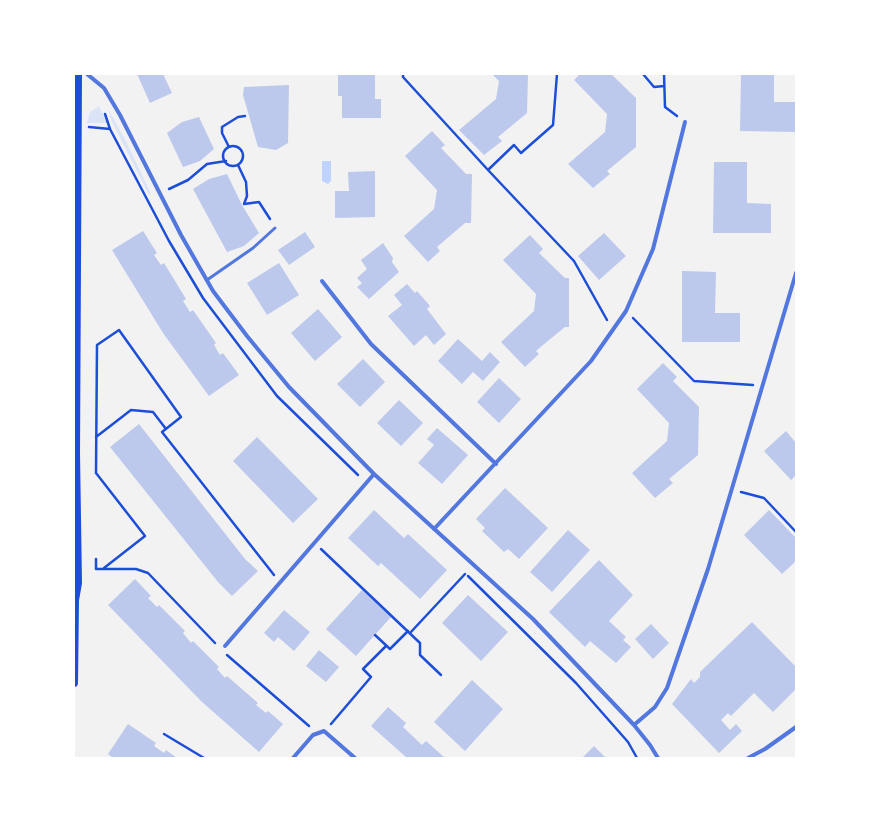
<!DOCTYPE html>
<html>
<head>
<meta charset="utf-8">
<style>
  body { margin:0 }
  #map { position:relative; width:870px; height:832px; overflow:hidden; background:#f2f2f2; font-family:"Nunito Sans",sans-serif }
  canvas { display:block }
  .frame { position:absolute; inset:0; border:75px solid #fff; pointer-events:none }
</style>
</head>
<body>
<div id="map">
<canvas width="870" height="832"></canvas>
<div class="frame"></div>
</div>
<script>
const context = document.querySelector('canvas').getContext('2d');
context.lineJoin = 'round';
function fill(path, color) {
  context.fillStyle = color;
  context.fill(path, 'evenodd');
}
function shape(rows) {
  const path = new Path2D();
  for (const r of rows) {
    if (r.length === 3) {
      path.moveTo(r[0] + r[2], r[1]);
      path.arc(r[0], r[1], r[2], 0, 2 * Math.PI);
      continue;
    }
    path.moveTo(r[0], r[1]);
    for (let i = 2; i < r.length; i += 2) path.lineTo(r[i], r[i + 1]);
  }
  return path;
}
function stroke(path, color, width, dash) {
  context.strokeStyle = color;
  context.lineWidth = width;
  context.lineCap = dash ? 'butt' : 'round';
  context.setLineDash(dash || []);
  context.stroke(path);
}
fill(shape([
  [99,106,107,123,87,123,90,112],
  [108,109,126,141,151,194,149,195,112,122]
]), '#dbe4f7');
fill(shape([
  [322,161,331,161,331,181,328,184,322,181]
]), '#bfd3fe');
fill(shape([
  [137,74,163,74,172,93,150,103],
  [338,74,375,74,375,99,381,99,381,118,342,118,342,96,338,96],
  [492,74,528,74,527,113,498,137,502,141,484,155,459,130,496,99,499,81],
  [580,74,611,74,636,98,636,147,607,171,610,174,593,188,568,164,605,132,607,114,574,80],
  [741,74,774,74,774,102,796,102,796,132,740,131],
  [289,85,288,143,276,150,258,147,243,95,244,87],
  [199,117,214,149,200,161,183,167,167,133,182,122],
  [432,131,445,145,441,148,466,174,472,174,471,223,465,223,437,247,440,251,428,262,404,236,434,209,437,190,405,156],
  [714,162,747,162,747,203,771,204,771,233,713,233],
  [375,171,375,217,335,218,335,191,349,191,348,172],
  [227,174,242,205,259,233,244,246,227,252,193,189,209,179],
  [143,231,157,253,154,255,161,265,164,263,186,299,183,301,190,312,193,310,216,343,214,345,220,355,223,353,239,375,209,396,163,333,112,250],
  [305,232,315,247,289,265,278,250],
  [604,233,626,256,599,280,578,256],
  [530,235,543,249,539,253,565,278,569,278,569,327,565,327,543,345,536,351,539,354,525,367,501,342,534,311,536,294,503,260],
  [383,243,393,258,392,262,399,272,369,299,357,287,362,283,357,278,367,269,361,260],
  [279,263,299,295,267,315,247,283],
  [682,271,716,272,715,313,740,313,740,342,682,342],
  [407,284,415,293,417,291,430,306,427,309,446,334,434,345,426,335,414,346,388,316,402,305,394,295],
  [318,309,342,337,315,361,291,333],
  [458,339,482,361,490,352,500,362,483,381,473,372,462,384,438,361],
  [363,359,385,382,360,407,337,384],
  [663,363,677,377,673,381,699,407,698,455,669,479,673,483,655,498,632,473,667,441,669,423,637,389],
  [499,378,521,399,499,423,477,402],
  [399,400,423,423,401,446,377,423],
  [139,424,245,559,258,571,232,596,218,582,110,447],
  [437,428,468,455,442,484,418,463,434,445,427,439],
  [786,431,796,443,796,475,791,480,764,451],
  [257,437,318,499,293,523,233,461],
  [505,488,548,528,519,559,508,549,504,552,482,531,485,528,476,519],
  [374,510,404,538,408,534,447,570,420,599,381,563,378,566,348,538],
  [769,510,796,538,796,561,782,574,744,535],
  [568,530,590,550,552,592,530,572],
  [599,560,633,595,609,621,626,637,623,640,631,647,616,663,590,641,585,647,549,612],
  [135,579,151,596,148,598,157,607,159,605,185,631,183,633,191,643,193,641,219,667,217,669,225,678,227,676,258,703,256,705,266,713,268,711,283,724,259,752,202,702,108,605],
  [362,590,391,617,356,656,326,629],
  [468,595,508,632,481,661,442,623],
  [284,610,310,632,294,651,278,637,274,642,264,633],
  [752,622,796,667,796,689,773,712,754,693,731,716,728,713,721,720,730,730,736,724,742,731,719,753,672,704,691,679,694,683,700,677,700,672],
  [651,624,669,643,653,659,635,639],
  [319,650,339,667,326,682,306,666],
  [472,680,503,709,465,751,434,722],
  [388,707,406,723,403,727,422,745,426,741,445,758,407,758,371,726],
  [128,724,156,743,154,746,164,753,166,750,177,758,113,758,108,754],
  [594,746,606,758,583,757]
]), '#bdc9ec');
stroke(shape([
  [403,74,403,77,488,170,574,261,607,320],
  [643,74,654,87,664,86],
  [664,74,665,107,677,116],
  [89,127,110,129,105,114],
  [110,129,169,241,203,298,277,396,358,475],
  [233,156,10],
  [229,147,222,133,222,127,238,117,245,116],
  [238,165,246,182,247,196,244,204,259,202,270,219],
  [488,170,514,145,521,153,553,125,557,74],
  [169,189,188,180,207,164,226,161],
  [633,318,694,381,753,385],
  [96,437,131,410,153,412,166,429],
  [741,492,764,498,796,532],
  [321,549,420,643,420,655,441,675],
  [96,559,96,569,136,569,148,573,215,643],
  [104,568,145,536,96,473,97,345,119,330,181,417,162,432,274,575],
  [468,576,576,683,628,742,637,758],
  [410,633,465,574],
  [375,635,390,649,408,631],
  [227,655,309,726],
  [331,724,371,677,363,669,386,646],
  [164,734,204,758]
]), '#1d4ed8', 2.5);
stroke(shape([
  [207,280,253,248,275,228]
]), '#5277de', 3);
stroke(shape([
  [87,74,104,88,120,115,181,235,213,291,247,336,289,387,374,474,533,619,634,725,650,745,658,758],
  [322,281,371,344,496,464],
  [434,529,591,361,626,311,653,249,685,122],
  [225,646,374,474],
  [634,725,655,707,667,688,708,569,796,273],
  [293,758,313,735,324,731,355,758],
  [748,758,765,749,796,727]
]), '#5277de', 4);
stroke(shape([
  [74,683,75,600,78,583,76,453,78,74]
]), '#1d4ed8', 8);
</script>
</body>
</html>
